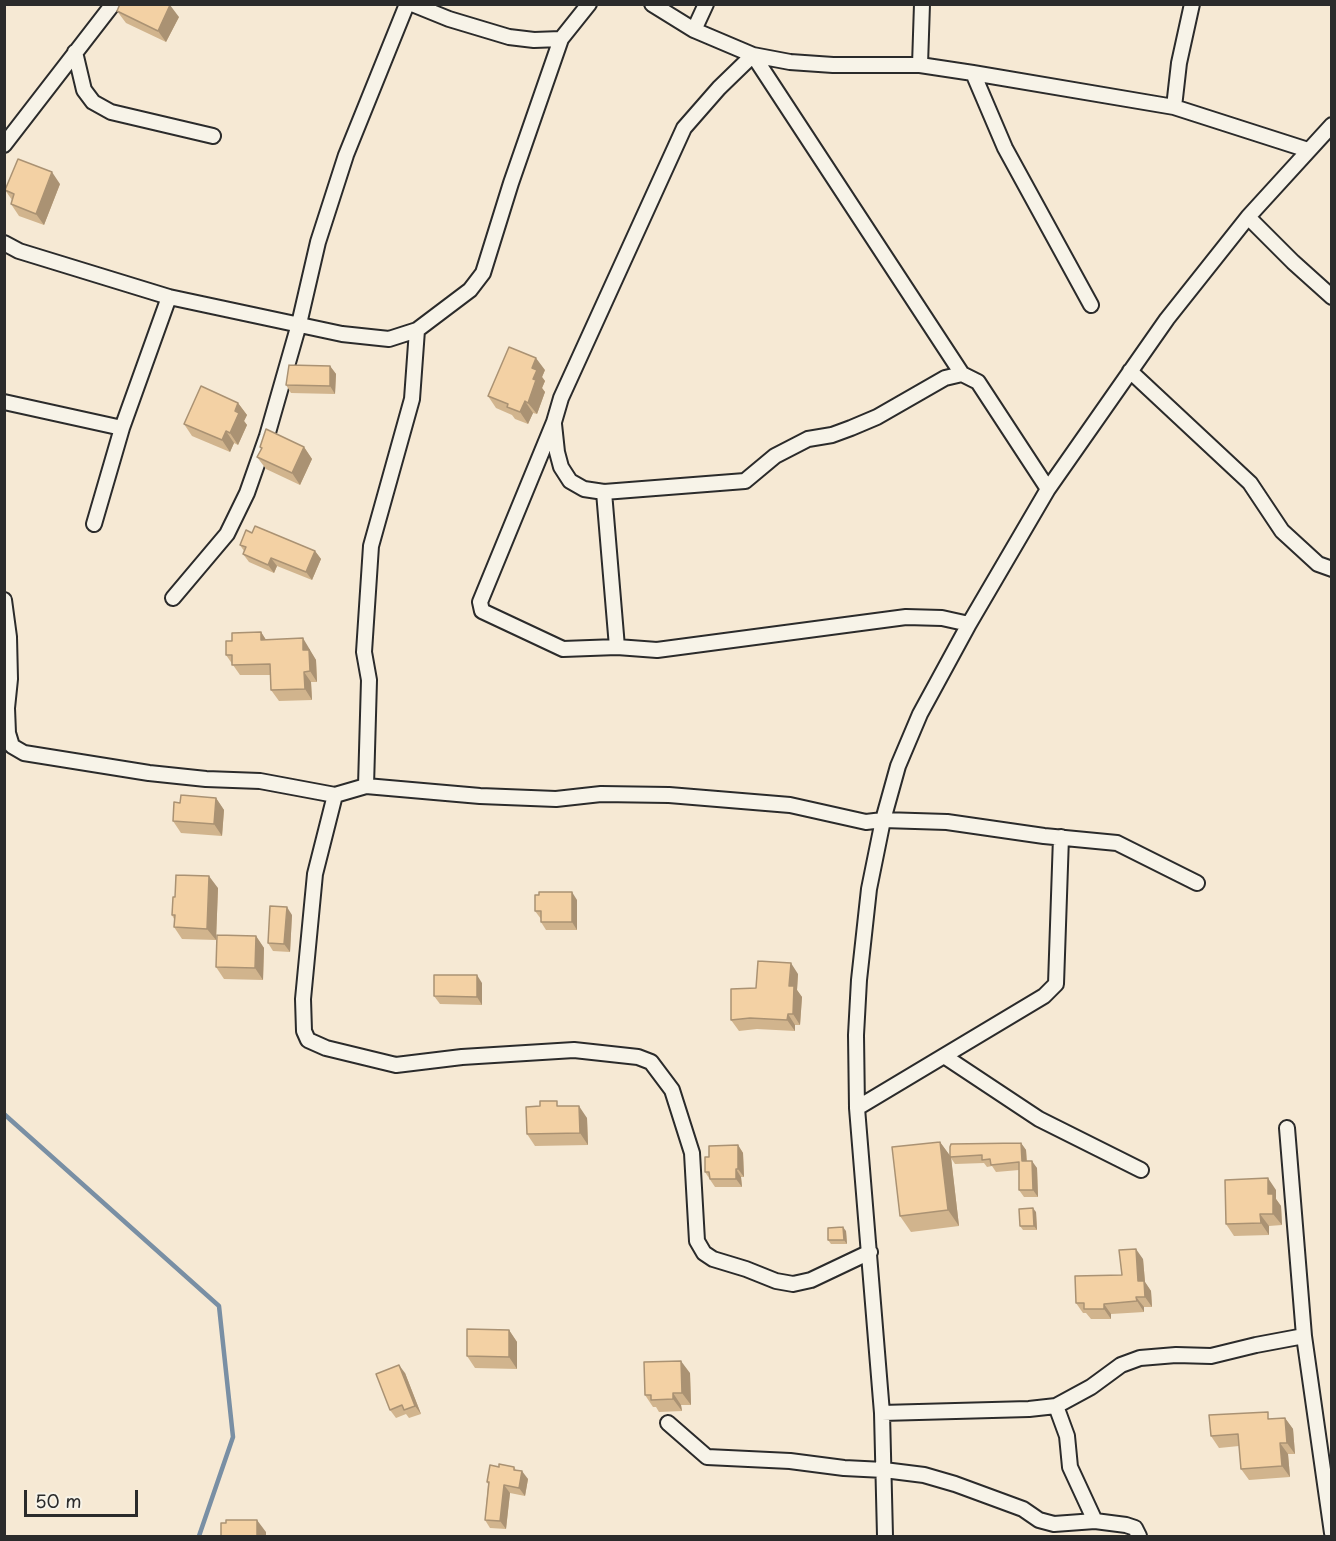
<!DOCTYPE html>
<html>
<head>
<meta charset="utf-8">
<style>
  body { margin:0 }
  #map { position:relative; width:1336px; height:1541px; overflow:hidden; background:#f6e9d4; font-family:"Playpen Sans",sans-serif }
  canvas { display:block }
  .frame { position:absolute; inset:0; border:6px solid #2b2b2b; pointer-events:none }
  .scale { position:absolute; left:24px; top:1490px; width:114px; height:27px; box-sizing:border-box; border:3px solid #2b2b2b; border-top:0; padding-left:8px; font-size:18px; line-height:21px; white-space:nowrap; color:#2b2b2b; -webkit-text-stroke:4px #f7f3e8; paint-order:stroke }
</style>
</head>
<body>
<div id="map">
<canvas width="1336" height="1541"></canvas>
<div class="frame"></div>
<div class="scale">50 m</div>
</div>
<script>
const context = document.querySelector('canvas').getContext('2d');
context.lineJoin = 'round';
function shape(rows) {
  const path = new Path2D();
  for (const r of rows) {
    path.moveTo(r[0], r[1]);
    for (let i = 2; i < r.length; i += 2) path.lineTo(r[i], r[i + 1]);
  }
  return path;
}
function stroke(path, color, width, dash) {
  context.strokeStyle = color;
  context.lineWidth = width;
  context.lineCap = dash ? 'butt' : 'round';
  context.setLineDash(dash || []);
  context.stroke(path);
}
function fill(path, color) {
  context.fillStyle = color;
  context.fill(path, 'evenodd');
}
stroke(shape([
  [4,1114,219,1306,233,1437,199,1536]
]), '#798fa4', 4.5);
const street = shape([
  [412,4,449,19,509,37,534,40,561,39],
  [652,4,694,30,753,55,790,62,833,65,920,65,973,73,1174,107,1308,150],
  [694,30,706,4],
  [75,52,84,90,93,102,111,112,213,136],
  [920,65,922,4],
  [973,73,1005,148,1091,305],
  [1174,107,1179,63,1192,4],
  [4,145,113,4],
  [1248,217,1293,262,1332,297],
  [4,243,19,251,169,297,342,334,389,339,417,330,470,290,483,273,511,183,561,39,589,4],
  [1130,371,1250,483,1282,531,1318,564,1332,569],
  [4,402,122,428],
  [554,424,557,452,561,467,570,481,584,489,604,492],
  [94,524,122,428,169,297],
  [173,598,227,534,247,493,267,436,299,324,318,242,346,155,407,4],
  [4,600,9,637,10,679,7,708,8,733,12,746,24,753,149,773,206,779,260,781,335,795,366,786,480,796,556,799,601,794,669,795,790,805,866,822,883,820,947,822,1044,836,1117,843,1197,883],
  [969,624,942,618,906,617,657,650,617,647,563,649,482,611,480,602,554,422,561,398,684,128,719,88,753,55,962,374,978,382,1048,489],
  [617,647,604,492,745,481,775,456,808,439,832,435,851,428,877,417,945,378,962,374],
  [366,786,369,680,364,652,371,546,412,399,417,330],
  [335,795,315,874,303,999,304,1031,308,1040,326,1048,396,1065,462,1057,574,1050,638,1057,651,1062,672,1090,692,1153,697,1241,704,1253,713,1259,746,1269,776,1281,793,1284,811,1280,870,1252],
  [944,1056,1039,1119,1141,1170],
  [857,1108,1044,996,1056,984,1061,837],
  [1287,1128,1304,1336,1332,1533],
  [1056,1406,1067,1436,1070,1467,1095,1521],
  [882,1413,1029,1409,1056,1406,1091,1387,1121,1365,1140,1358,1176,1355,1211,1356,1256,1345,1304,1336],
  [668,1423,707,1457,790,1461,844,1468,884,1470,924,1475,955,1484,1023,1509,1039,1520,1054,1524,1095,1521,1126,1525,1135,1528,1139,1536],
  [885,1536,882,1413,857,1108,856,1035,859,980,869,889,883,820,898,766,920,714,969,624,1048,489,1167,319,1248,217,1332,125]
]);
stroke(street, '#2b2b2b', 18);
stroke(street, '#f7f3e8', 14);
fill(shape([
  [117,11,179,17,166,42,126,23],
  [60,184,44,225,19,216,11,204,12,200,5,190],
  [330,366,336,374,335,394,291,393,286,385],
  [545,370,542,377,545,381,542,388,545,392,537,414,533,413,528,424,515,419,512,415,496,408,488,396],
  [238,403,247,415,244,421,247,425,238,445,234,443,230,452,192,436,184,424],
  [260,447,304,447,312,459,300,485,266,469,257,457,261,449],
  [252,533,315,551,321,559,312,580,277,566,274,573,249,562,243,554,244,551,240,545],
  [261,632,266,640,310,649,310,651,316,660,317,682,311,682,312,700,279,701,271,690,271,675,240,675,226,655,232,641],
  [216,798,224,810,222,836,181,833,173,821,180,803],
  [218,888,216,940,182,939,174,927,174,919,172,915,175,897],
  [539,895,577,900,577,930,546,930,541,922,541,919,535,911],
  [292,915,290,952,273,951,268,943],
  [256,936,264,948,263,980,224,979,216,967],
  [798,974,797,990,802,997,800,1025,795,1025,795,1031,757,1029,739,1031,731,1020,756,988],
  [482,983,482,1005,440,1004,434,996],
  [560,1106,587,1118,588,1145,535,1146,527,1134],
  [940,1142,950,1156,1021,1143,1026,1150,1027,1161,1037,1168,1038,1197,1024,1197,1019,1190,1019,1170,996,1172,992,1166,987,1167,984,1163,955,1164,951,1158,959,1226,911,1232,900,1216],
  [738,1145,743,1153,744,1177,741,1177,742,1187,715,1187,705,1172,709,1157],
  [1276,1190,1276,1199,1281,1206,1282,1225,1269,1226,1269,1235,1234,1236,1226,1224],
  [1036,1212,1037,1230,1023,1230,1020,1226],
  [846,1231,847,1244,831,1244,828,1240],
  [1143,1259,1145,1282,1151,1291,1152,1307,1144,1307,1144,1312,1111,1314,1111,1319,1091,1319,1086,1313,1083,1313,1076,1303,1122,1275],
  [509,1330,517,1342,517,1369,475,1368,467,1356],
  [405,1373,421,1414,409,1418,406,1414,396,1418,390,1410],
  [690,1373,691,1405,681,1405,682,1411,659,1412,656,1407,653,1407,645,1395],
  [1285,1418,1293,1429,1295,1454,1288,1454,1290,1477,1249,1480,1241,1469,1239,1446,1219,1448,1211,1436,1273,1419],
  [499,1467,514,1467,516,1470,528,1479,525,1496,510,1493,506,1529,490,1528,485,1520,488,1484,487,1482]
]), '#d1b48d');
fill(shape([
  [170,5,179,17,166,42,158,31],
  [52,172,60,184,44,225,36,214],
  [536,358,545,370,542,377,545,381,542,388,545,392,537,414,528,403,533,379,532,368],
  [330,366,336,374,335,394,330,386],
  [525,401,533,413,528,424,520,412],
  [238,403,247,415,244,421,247,425,238,445,230,433,235,411],
  [226,431,234,443,230,452,222,440],
  [304,447,312,459,300,485,292,473],
  [315,551,321,559,312,580,306,572],
  [271,558,277,566,274,573,268,565],
  [261,632,268,643,261,640],
  [303,638,316,660,317,682,310,671,303,650],
  [304,672,311,682,312,700,305,689],
  [216,798,224,810,222,836,214,824],
  [209,876,218,888,216,940,207,929],
  [572,892,577,900,577,930,572,922],
  [287,907,292,915,290,952,284,944],
  [256,936,264,948,263,980,255,968],
  [791,963,798,974,797,990,802,997,800,1025,793,1014,789,986],
  [477,975,482,983,482,1005,477,997],
  [788,1014,795,1025,795,1031,787,1020],
  [579,1106,587,1118,588,1145,580,1133],
  [940,1142,951,1157,959,1226,948,1210],
  [1021,1143,1026,1150,1027,1168,1022,1161],
  [738,1145,743,1153,744,1177,738,1169],
  [1032,1161,1037,1168,1038,1197,1033,1190],
  [736,1169,741,1177,742,1187,736,1179],
  [1268,1178,1276,1190,1276,1199,1281,1206,1282,1225,1273,1214,1268,1194],
  [1033,1208,1036,1212,1037,1230,1034,1226],
  [1260,1214,1269,1226,1269,1235,1261,1223],
  [843,1227,846,1231,847,1244,844,1240],
  [1136,1249,1143,1259,1145,1282,1151,1291,1152,1307,1145,1297,1138,1281],
  [1136,1297,1144,1307,1144,1312,1137,1301],
  [1104,1304,1111,1314,1111,1319,1104,1309],
  [509,1330,517,1342,517,1369,509,1357],
  [681,1361,690,1373,691,1405,682,1393],
  [399,1365,405,1373,421,1414,415,1406],
  [673,1393,681,1405,682,1411,673,1399],
  [1285,1418,1293,1429,1295,1454,1287,1443],
  [1280,1443,1288,1454,1290,1477,1282,1466],
  [522,1471,528,1479,525,1496,519,1488],
  [504,1485,510,1493,506,1529,500,1521],
  [257,1520,266,1532,266,1536,257,1536]
]), '#aa9273');
const building = shape([
  [120,4,169,4,170,5,158,31,117,11,120,4],
  [18,159,52,172,36,214,11,204,14,194,5,190,18,159],
  [509,347,536,358,532,368,537,370,533,379,536,380,528,403,525,401,520,412,507,407,508,404,488,396,509,347],
  [289,365,330,366,330,386,286,385,289,365],
  [201,386,238,403,235,411,239,413,230,433,226,431,222,440,184,424,201,386],
  [266,429,304,447,292,473,257,457,262,448,260,447,266,429],
  [255,526,315,551,306,572,271,558,268,565,243,554,246,547,240,545,246,530,252,533,255,526],
  [261,632,261,640,303,638,303,650,309,650,310,671,304,672,305,689,271,690,270,664,232,665,232,655,226,655,226,641,232,641,232,633,261,632],
  [181,795,216,798,214,824,173,821,174,802,180,803,181,795],
  [176,875,209,876,207,929,174,927,175,915,172,915,173,897,175,897,176,875],
  [539,892,572,892,572,922,541,922,541,911,535,911,535,895,539,895,539,892],
  [270,906,287,907,284,944,268,943,270,906],
  [217,935,256,936,255,968,216,967,217,935],
  [758,961,791,963,789,986,794,986,793,1014,788,1014,787,1020,750,1018,731,1020,731,989,756,988,758,961],
  [434,975,477,975,477,997,434,996,434,975],
  [540,1101,557,1101,557,1106,579,1106,580,1133,527,1134,526,1107,540,1106,540,1101],
  [940,1142,948,1210,900,1216,892,1147,940,1142],
  [1021,1143,1022,1161,1032,1161,1033,1190,1019,1190,1019,1162,991,1165,990,1159,982,1160,982,1155,950,1157,950,1147,951,1144,1021,1143],
  [738,1145,738,1169,736,1169,736,1179,710,1179,709,1172,705,1172,705,1157,709,1157,709,1146,738,1145],
  [1268,1178,1268,1194,1273,1194,1273,1214,1260,1214,1261,1223,1226,1224,1225,1180,1268,1178],
  [1033,1208,1034,1226,1020,1226,1019,1209,1033,1208],
  [843,1227,844,1240,828,1240,828,1228,843,1227],
  [1136,1249,1138,1281,1144,1281,1145,1297,1136,1297,1137,1301,1104,1304,1104,1309,1084,1309,1084,1303,1076,1303,1075,1276,1122,1275,1119,1250,1136,1249],
  [467,1329,509,1330,509,1357,467,1356,467,1329],
  [681,1361,682,1393,673,1393,673,1399,651,1400,651,1395,645,1395,644,1362,681,1361],
  [399,1365,415,1406,404,1410,402,1405,390,1410,376,1374,399,1365],
  [1268,1412,1268,1419,1285,1418,1287,1443,1280,1443,1282,1466,1241,1469,1238,1434,1211,1436,1209,1415,1268,1412],
  [499,1464,514,1467,514,1470,522,1471,519,1488,504,1485,500,1521,485,1520,489,1482,487,1482,490,1465,499,1467,499,1464],
  [226,1520,257,1520,257,1536,221,1536,221,1523,226,1523,226,1520]
]);
fill(building, '#f3d1a4');
stroke(building, '#aa9273', 1.5);
</script>
</body>
</html>
